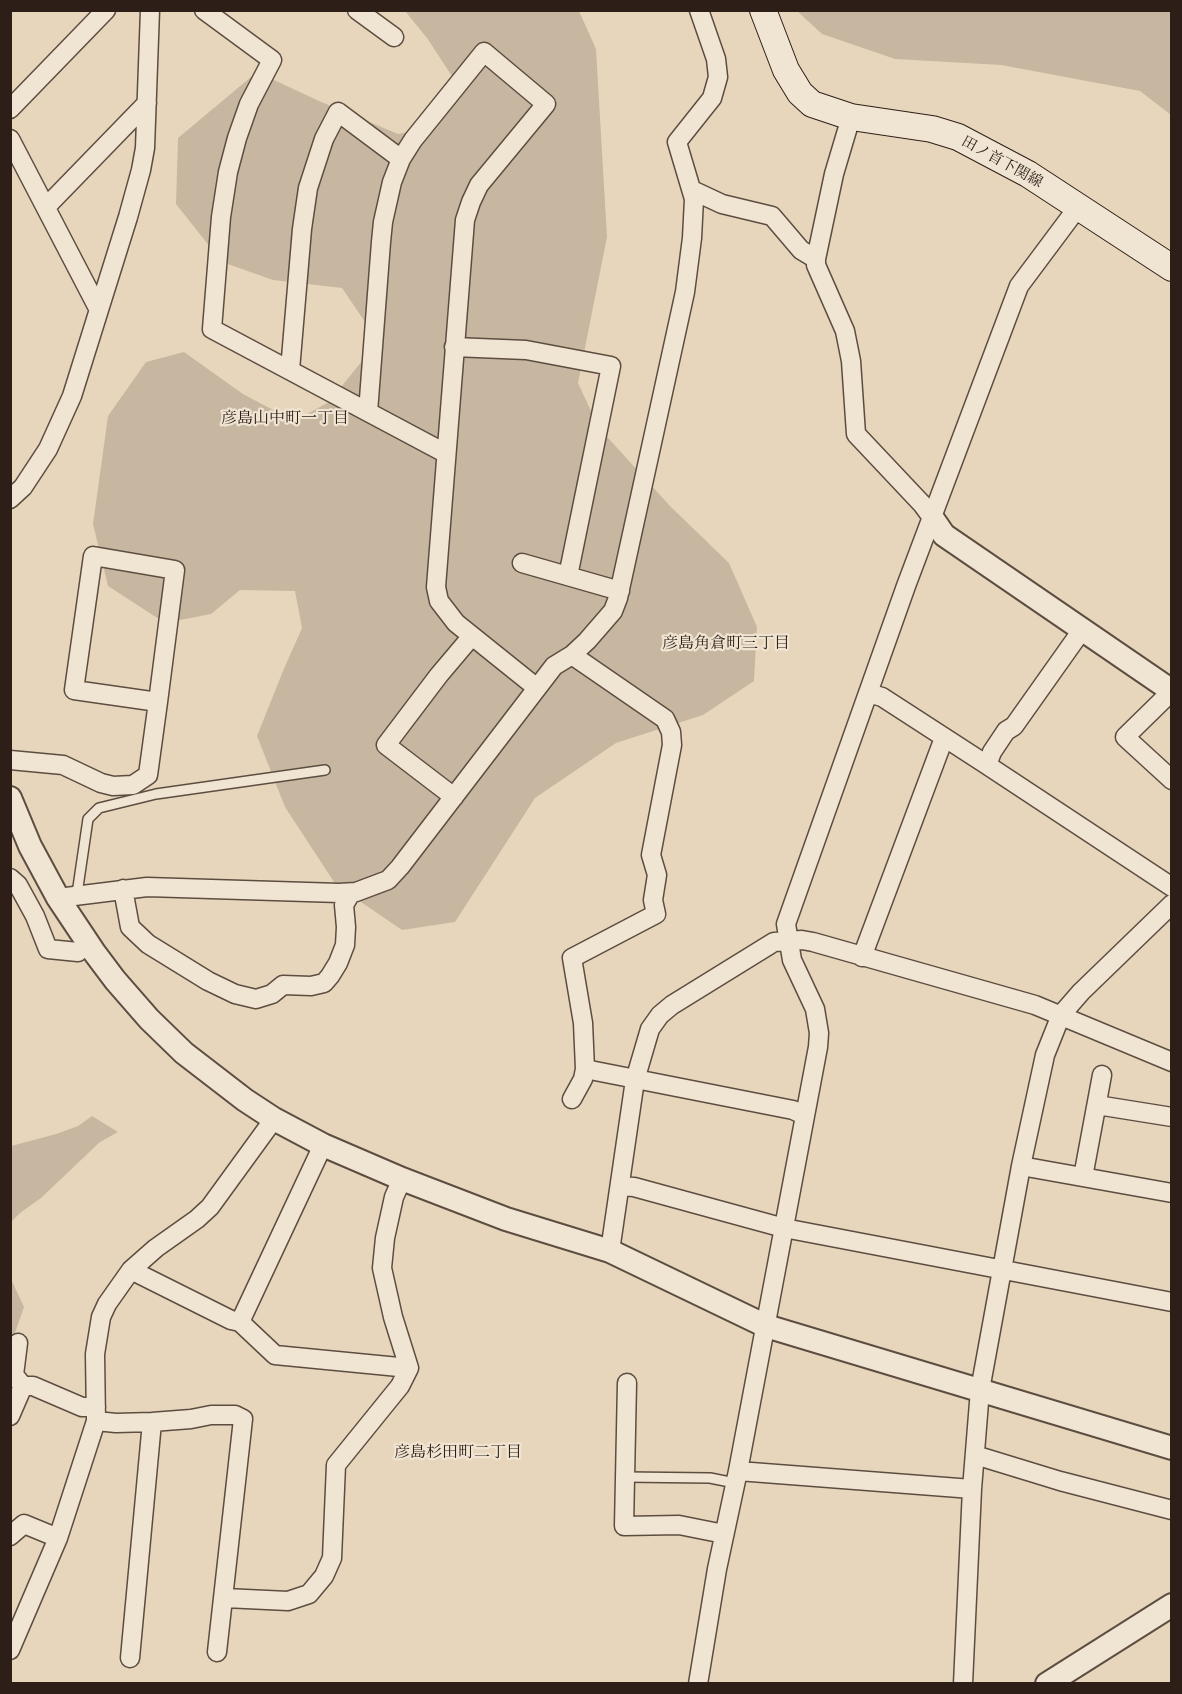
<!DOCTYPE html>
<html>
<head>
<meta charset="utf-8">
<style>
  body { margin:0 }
  #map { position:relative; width:1182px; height:1694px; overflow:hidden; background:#e8d6bc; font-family:"Libre Caslon Text",serif }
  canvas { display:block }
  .frame { position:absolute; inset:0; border:12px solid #2d1f18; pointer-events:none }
</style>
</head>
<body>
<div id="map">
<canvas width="1182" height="1694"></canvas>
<div class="frame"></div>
</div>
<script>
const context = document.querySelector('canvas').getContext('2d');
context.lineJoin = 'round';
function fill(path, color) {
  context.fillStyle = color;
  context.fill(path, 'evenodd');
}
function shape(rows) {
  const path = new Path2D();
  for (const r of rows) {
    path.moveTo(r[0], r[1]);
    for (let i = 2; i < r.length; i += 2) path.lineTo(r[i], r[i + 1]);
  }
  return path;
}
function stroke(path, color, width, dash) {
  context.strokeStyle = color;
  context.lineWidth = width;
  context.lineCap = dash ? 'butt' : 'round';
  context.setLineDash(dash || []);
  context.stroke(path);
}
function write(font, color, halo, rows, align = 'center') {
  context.font = font + ' "Libre Caslon Text","Noto Serif JP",serif';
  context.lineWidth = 4.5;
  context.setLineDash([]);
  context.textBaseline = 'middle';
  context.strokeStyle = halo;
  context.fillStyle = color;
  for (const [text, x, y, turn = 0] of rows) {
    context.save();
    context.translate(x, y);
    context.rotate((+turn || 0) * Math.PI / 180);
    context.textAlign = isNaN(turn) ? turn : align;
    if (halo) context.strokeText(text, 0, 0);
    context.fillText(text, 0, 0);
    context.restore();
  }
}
fill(shape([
  [405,11,579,11,596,49,607,237,578,383,599,428,670,506,729,563,757,627,754,681,703,715,616,743,535,798,455,922,402,930,336,885,285,807,257,736,283,671,302,628,295,591,240,590,211,614,165,623,108,586,93,524,108,416,146,362,184,352,243,394,294,421,329,402,378,341,342,288,273,280,222,262,176,204,178,138,257,72,319,101,398,134,436,127,459,87,427,38],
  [797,11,1171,11,1171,115,1140,91,1001,65,895,59,822,34],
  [92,1116,118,1132,100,1142,41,1198,20,1213,11,1222,11,1146,56,1134,78,1126],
  [10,1277,24,1307,11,1344,10,1344]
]), '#c8b7a0');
const service = shape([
  [75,895,78,887,88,819,99,808,156,794,325,770],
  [625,1477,710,1478,735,1483]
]);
const minor = shape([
  [204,10,272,60,249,104,237,138,228,172,221,217,212,329,445,453],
  [357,10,394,37],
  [10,109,106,10],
  [851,117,834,174,816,259,816,265,845,331,851,361,856,434,922,504,933,519],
  [10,139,99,310],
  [692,190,722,204,772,216,801,250,816,259],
  [46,207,147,103],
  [454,347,526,350,611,366,568,576],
  [290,370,302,229,308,188,324,139,338,112,401,159],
  [368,412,381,242,383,222,392,182,401,159,413,140,484,52,546,104,479,185,471,202,465,220,436,587,439,601,456,623,537,688],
  [10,499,23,487,48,449,72,396,128,217,141,170,145,148,150,10],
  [522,563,620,591],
  [1082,630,1014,726,1006,731,992,752,987,765,1172,887],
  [572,655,665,719,671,732,672,745,651,855,657,875,653,900,656,914,572,958,583,1023,585,1069,583,1079,572,1099],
  [1172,691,1125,737,1172,780],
  [868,693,882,697,987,765],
  [10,760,63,765,101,783,113,786,133,785,148,775,158,702,175,570,93,556,74,690,158,702],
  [454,797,386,745,439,675,472,636],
  [10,878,18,885,35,916,48,949,78,952],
  [123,889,130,927,148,944,208,981,235,994,256,999,272,994,283,985,311,986,324,983,330,976,338,963,345,945,346,927,344,905,351,893],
  [58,898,147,887,339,893,356,892,388,880,400,867,554,666,572,655,587,641,613,611,618,598,685,292,692,238,694,199,677,142,712,98,718,77,716,59,699,10],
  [862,957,944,738],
  [585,1069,793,1110,804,1115],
  [1097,1105,1172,1117],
  [1021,1166,1172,1193],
  [1083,1177,1102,1075],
  [620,1186,634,1187,784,1228,1172,1302],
  [610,1251,635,1080,650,1029,660,1015,672,1005,774,942,802,940,813,942,1035,1005,1172,1062],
  [131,1270,231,1320,240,1322,275,1355,409,1368],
  [240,1322,323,1145],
  [18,1343,14,1375,23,1386,33,1386,82,1407,96,1407],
  [627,1383,624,1526,679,1525,724,1534],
  [10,1416,23,1386],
  [96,1421,116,1423,152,1422,191,1419,211,1415,235,1415,243,1419,217,1652],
  [975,1455,1060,1481,1172,1510],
  [738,1471,972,1489],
  [10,1536,24,1524,58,1538],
  [225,1598,288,1601,309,1594,324,1576,332,1558,336,1465,400,1386,409,1368,393,1317,382,1268,385,1238,394,1197,402,1179],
  [10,1650,58,1538,96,1421,95,1354,101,1317,107,1304,131,1270,156,1248,197,1219,210,1207,274,1119],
  [130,1658,152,1422],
  [698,1684,717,1569,738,1471,818,1047,819,1033,815,1009,792,960,786,924,906,586,1019,286,1078,207],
  [963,1684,972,1489,980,1390,1021,1166,1045,1055,1061,1015,1081,992,1172,904]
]);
const tertiary = shape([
  [933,519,944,535,1172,691],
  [10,798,30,846,58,898,94,952,115,980,149,1019,184,1053,245,1100,274,1119,323,1145,402,1179,506,1219,610,1251,766,1326,1172,1448],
  [1047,1684,1172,1605]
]);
const secondary = shape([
  [763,10,786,70,800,93,812,104,851,117,932,129,958,137,1028,174,1172,268]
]);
stroke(service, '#5c4d41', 12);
stroke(minor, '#5c4d41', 21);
stroke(tertiary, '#5c4d41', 26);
stroke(secondary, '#2d1f18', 28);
stroke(service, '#f0e4d3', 9);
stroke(minor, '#f0e4d3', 18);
stroke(tertiary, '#f0e4d3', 22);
stroke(secondary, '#f0e4d3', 26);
write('15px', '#2d1f18', '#f0e4d3', [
  ["田ノ首下関線",1002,162,29]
]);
write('16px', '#2d1f18', '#f0e4d3', [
  ["彦島山中町一丁目",285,418],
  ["彦島角倉町三丁目",726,643],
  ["彦島杉田町二丁目",458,1452]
]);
</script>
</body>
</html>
